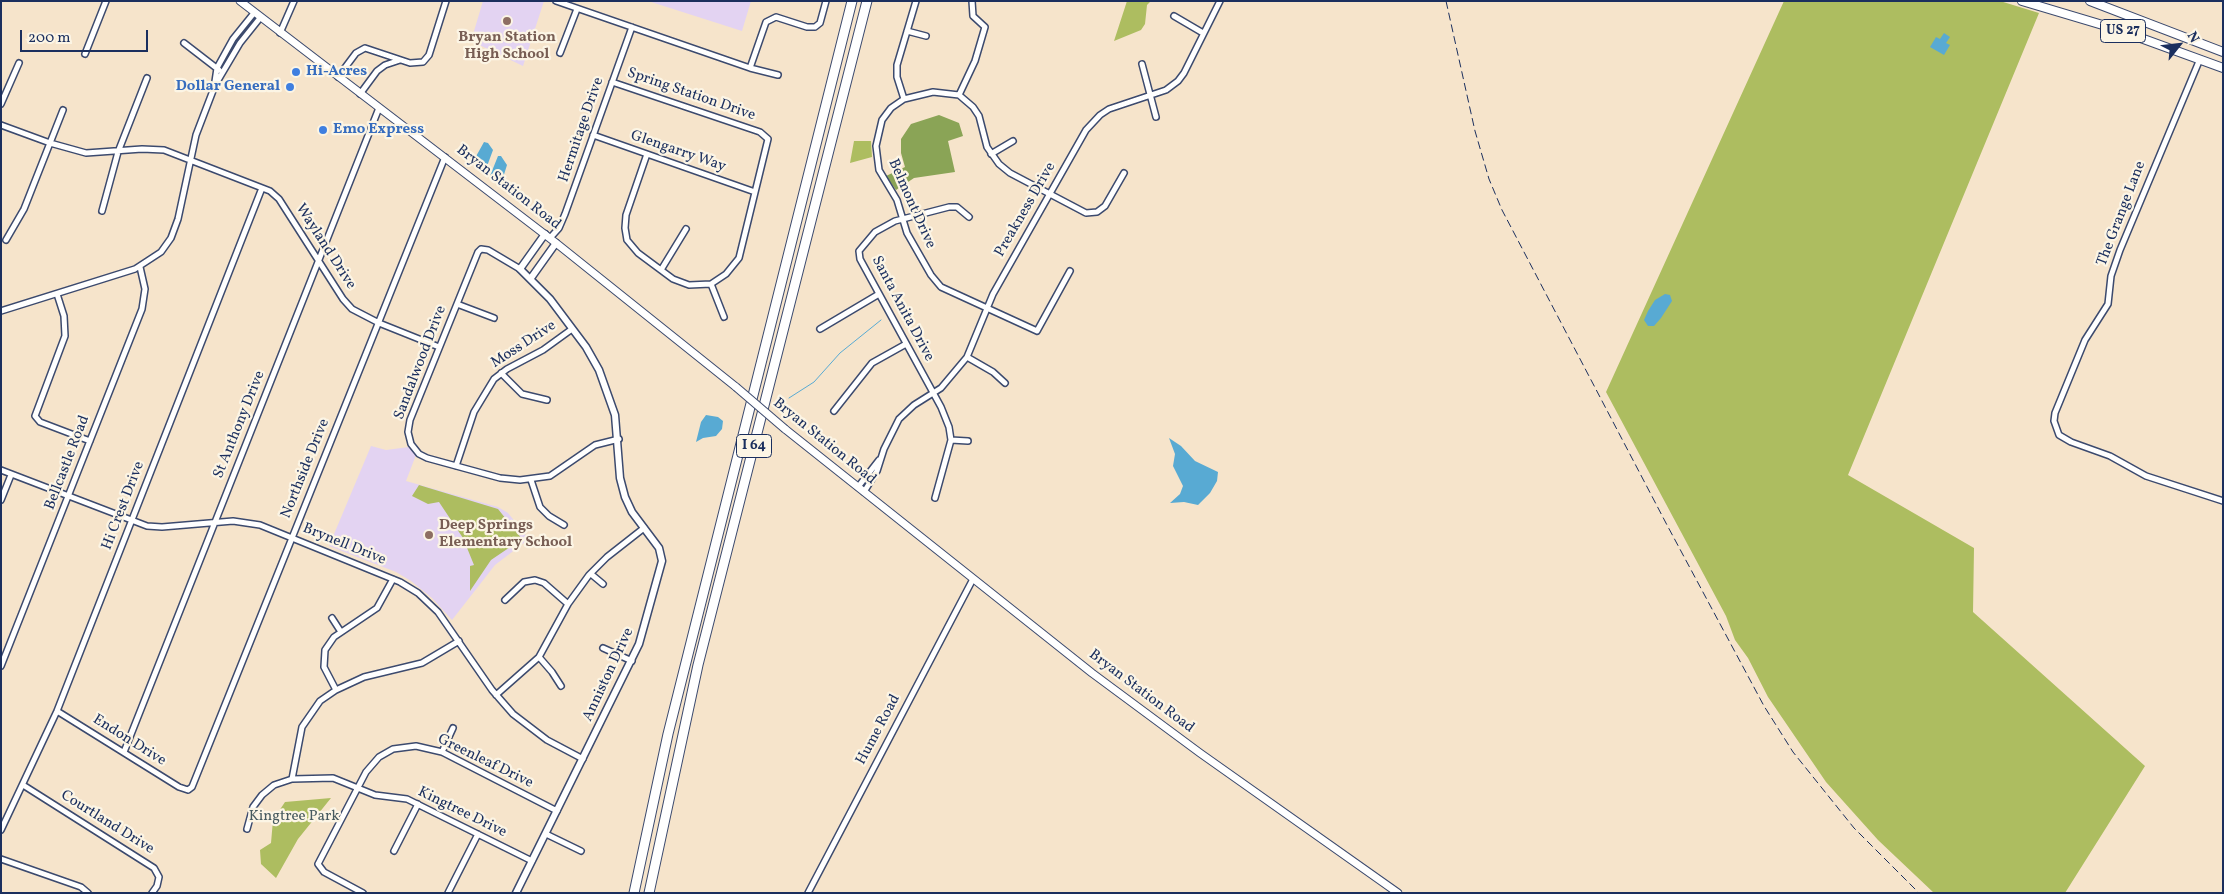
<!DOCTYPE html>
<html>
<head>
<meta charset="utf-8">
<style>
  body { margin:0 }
  #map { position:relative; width:2224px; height:894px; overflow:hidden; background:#f6e4cb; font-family:Vollkorn,serif }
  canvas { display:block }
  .frame { position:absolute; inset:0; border:2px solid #1b2f5e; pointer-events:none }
  .north { position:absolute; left:2154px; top:20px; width:50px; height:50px; -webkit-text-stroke:4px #fcf5e5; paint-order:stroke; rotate:61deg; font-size:14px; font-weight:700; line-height:20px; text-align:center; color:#1b2f5e }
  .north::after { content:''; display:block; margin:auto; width:18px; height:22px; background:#1b2f5e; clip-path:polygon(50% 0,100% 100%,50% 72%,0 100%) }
  .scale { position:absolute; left:20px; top:30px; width:128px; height:22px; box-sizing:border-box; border:2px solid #1b2f5e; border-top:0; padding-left:6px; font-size:15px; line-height:18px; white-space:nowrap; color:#1b2f5e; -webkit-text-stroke:4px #fcf5e5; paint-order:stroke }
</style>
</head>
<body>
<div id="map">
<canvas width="2224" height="894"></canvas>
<div class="frame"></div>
<div class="north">N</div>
<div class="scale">200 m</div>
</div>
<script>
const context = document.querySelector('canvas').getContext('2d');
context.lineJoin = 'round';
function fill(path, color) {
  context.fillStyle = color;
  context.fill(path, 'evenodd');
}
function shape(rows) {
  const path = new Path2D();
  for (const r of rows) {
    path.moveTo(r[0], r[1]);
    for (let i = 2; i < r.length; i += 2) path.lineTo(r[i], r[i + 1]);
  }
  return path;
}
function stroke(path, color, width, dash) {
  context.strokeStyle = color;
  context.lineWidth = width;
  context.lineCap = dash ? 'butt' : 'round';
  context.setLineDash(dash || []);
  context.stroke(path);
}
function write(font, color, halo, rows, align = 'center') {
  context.font = font + ' Vollkorn,serif';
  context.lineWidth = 4.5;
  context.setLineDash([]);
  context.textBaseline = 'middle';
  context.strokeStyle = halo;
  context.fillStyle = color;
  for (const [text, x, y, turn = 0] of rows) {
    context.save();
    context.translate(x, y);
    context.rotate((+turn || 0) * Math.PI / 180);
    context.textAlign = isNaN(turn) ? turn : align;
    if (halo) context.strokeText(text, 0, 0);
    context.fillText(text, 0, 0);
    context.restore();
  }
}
fill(shape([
  [483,1,544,1,523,66,471,41],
  [648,1,751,1,742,31],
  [371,446,386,450,409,447,416,455,406,481,498,507,508,513,529,539,495,565,452,620,432,598,411,581,396,572,329,546]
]), '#e3d3f2');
fill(shape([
  [1127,1,1151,1,1147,5,1145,24,1141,30,1114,41],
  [1784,1,2000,1,2039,13,1848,475,1974,548,1973,612,2145,766,2065,893,1934,893,1878,840,1826,782,1768,697,1748,658,1735,640,1726,616,1606,392],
  [854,141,871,141,872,157,850,163],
  [419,485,498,509,522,539,491,560,470,591,470,566,474,565,463,538,439,502,428,504,412,496],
  [331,798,298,839,276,878,261,864,260,850,271,843,273,820,285,802]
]), '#adbd60');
fill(shape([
  [939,115,959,123,963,136,948,141,955,172,914,178,896,190,886,176,905,167,901,153,901,139,911,124]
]), '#8aa456');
fill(shape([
  [1944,33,1950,37,1946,43,1950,45,1944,55,1930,47,1936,37,1940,39],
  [484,142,488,143,493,150,486,169,474,160],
  [498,156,501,156,507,165,501,184,490,176],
  [1665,294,1670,295,1672,301,1661,318,1654,326,1648,326,1644,320,1648,311,1655,300],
  [706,415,718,417,723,421,722,429,716,436,703,438,696,442,701,422],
  [1169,438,1181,446,1195,461,1218,472,1217,481,1210,493,1198,505,1184,502,1170,503,1180,494,1183,486,1173,466,1175,454]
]), '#58aad3');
stroke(shape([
  [789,398,814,382,840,353,881,320]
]), '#58aad3', 1);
const minor = shape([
  [556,1,750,68,778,75],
  [1174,16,1203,33],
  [907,31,926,36],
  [280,33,294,1],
  [184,43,219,70],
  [560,53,577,9],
  [85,54,106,1],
  [2200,59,2120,250,2111,276,2108,304,2085,340,2055,413,2054,421,2059,435,2071,442,2110,456,2146,476,2223,501],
  [1142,64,1156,117],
  [750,68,766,22,776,17,807,27,815,27,820,23,826,1],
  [338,77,356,53,365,48,410,63,423,62,429,55,446,1],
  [612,82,760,132,768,139,739,258,726,274,711,284,689,285,673,279,638,253,627,240,625,228,626,215,647,154],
  [214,87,240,43,260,18],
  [360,94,377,71,385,65,400,60],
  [959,95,975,61,985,27,973,16,972,1],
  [904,99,897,77,897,65,916,1],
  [1,104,19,63],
  [1,125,50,143,86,153,142,149,164,150,270,191,279,199,343,299,352,309,379,323,439,347],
  [593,135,755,192],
  [991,154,1013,141],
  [102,211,118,152,147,78],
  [550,238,559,228,565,214,632,27],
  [6,240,24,209,63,110],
  [520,269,488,250,481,249,478,252,410,420,408,432,411,444,419,454,427,458,500,478,520,480,550,476,595,445,619,439],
  [661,270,686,229],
  [1070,271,1037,331,941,287,931,275,907,233,897,200,879,170,876,146,882,120,891,108,904,99,933,92,959,95,973,107,979,116,987,147,999,164,1010,173,1086,213,1097,212,1105,206,1124,173],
  [711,284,724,317],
  [57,294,64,316,65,336,35,416,40,422,90,441],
  [457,304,494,318],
  [1,311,135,269,161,252,171,238,178,219,196,135,214,88,217,68,233,39,254,13],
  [820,329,879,294],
  [967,357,993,372,1005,383],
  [501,373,522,394,547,400],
  [834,411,872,363,906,344],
  [951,440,968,441],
  [456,466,474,412,494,379,507,369,543,350,572,329],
  [1,470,147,526,162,527,233,521,260,525,400,582,418,593,438,612,492,690,513,714,547,740,583,759],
  [531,480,540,507,549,516,564,525],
  [858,487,879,460],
  [864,492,877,471,884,449,899,419,914,405,941,388,967,357,993,294,1086,130,1100,115,1109,109,1166,90,1178,81,1184,73,1220,1],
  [935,498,951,440,949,427,941,407,860,259,859,251,875,232,895,221,949,207,957,207,969,217],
  [1,500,11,475],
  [591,574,603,584],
  [505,600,524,582,535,580,544,583,568,604],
  [332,618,341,632],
  [603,648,632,661],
  [539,657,552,672,561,686],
  [1,666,142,309,145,289,140,267],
  [336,690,324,667,325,650,334,637,377,608,393,579],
  [496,695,539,657,568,604,589,575,607,557,644,528],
  [57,711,179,787,188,790,192,787,445,157],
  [124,752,379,108],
  [442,752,453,728],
  [292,779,302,727,320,701,336,690,364,677,422,663,459,641],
  [23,785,154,868,159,877,157,886,152,893],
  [247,829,253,807,262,795,274,785,292,779,333,778,375,795,407,799,532,861],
  [1,830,57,711,262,188],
  [546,834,581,851],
  [394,851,418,804],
  [1,859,81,887,88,893],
  [363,893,324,872,318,864,366,772,379,757,393,749,416,746,442,752,557,811],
  [448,893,478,834],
  [808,893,973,579]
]);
const tertiary = shape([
  [531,278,556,243],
  [516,893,639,644,662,561,659,548,632,512,625,497,620,478,615,415,599,370,586,347,550,299,520,269,545,234]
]);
const secondary = shape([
  [240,1,556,243,736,387],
  [785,429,1092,673,1200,753,1398,893]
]);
const trunk = shape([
  [2022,1,2116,29,2223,68],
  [2090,1,2223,52]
]);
const motorway = shape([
  [634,893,668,734,852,1],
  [649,893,698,665,867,1]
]);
stroke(minor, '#3c4a6e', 8);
stroke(tertiary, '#3c4a6e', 9);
stroke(secondary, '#3c4a6e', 9);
stroke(trunk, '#3c4a6e', 10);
stroke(motorway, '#3c4a6e', 11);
stroke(minor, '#fff', 5);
stroke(tertiary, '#fff', 6);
stroke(secondary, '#fff', 7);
stroke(trunk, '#fff', 8);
stroke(motorway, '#fff', 9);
stroke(shape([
  [1446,1,1475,131,1489,179,1502,210,1667,525,1764,706,1793,752,1854,828,1919,893]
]), '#1b2f5e', 1, [8, 4]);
const secondaryBridge = shape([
  [736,387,785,429]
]);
stroke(secondaryBridge, '#3c4a6e', 9, []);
stroke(secondaryBridge, '#fff', 7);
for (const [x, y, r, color] of [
  [507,21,5,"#8d6e63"],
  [296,72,5,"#3f7fe0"],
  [290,87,5,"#3f7fe0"],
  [323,130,5,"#3f7fe0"],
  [429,535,5,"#8d6e63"]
]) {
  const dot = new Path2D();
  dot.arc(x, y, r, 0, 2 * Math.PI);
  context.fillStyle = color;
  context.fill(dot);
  stroke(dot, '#fcf5e5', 2);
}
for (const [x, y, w] of [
  [2123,31,45],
  [754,446,35]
]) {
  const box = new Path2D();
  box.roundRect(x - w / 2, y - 11.5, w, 23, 4);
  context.fillStyle = '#fcf5e5';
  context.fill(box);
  stroke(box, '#1b2f5e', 1);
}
write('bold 14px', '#1b2f5e', null, [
  ["US 27",2123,31],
  ["I 64",754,446]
]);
write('bold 15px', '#785e54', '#fcf5e5', [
  ["Bryan Station",507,38],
  ["High School",507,55],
  ["Deep Springs",439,526,"left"],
  ["Elementary School",439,543,"left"]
]);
write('bold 15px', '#366cbe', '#fcf5e5', [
  ["Hi-Acres",306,72],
  ["Dollar General",280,87,"right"],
  ["Emo Express",333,130]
], 'left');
write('15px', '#1b2f5e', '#fcf5e5', [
  ["Spring Station Drive",691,95,19],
  ["Hermitage Drive",582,130,-71],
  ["Glengarry Way",678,152,19],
  ["Bryan Station Road",508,188,38],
  ["Belmont Drive",911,204,66],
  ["Preakness Drive",1026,210,-60],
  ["The Grange Lane",2122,214,-69],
  ["Wayland Drive",325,247,57],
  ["Santa Anita Drive",902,309,62],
  ["Moss Drive",524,345,-33],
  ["Sandalwood Drive",421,363,-69],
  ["St Anthony Drive",240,425,-68],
  ["Bryan Station Road",824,442,39],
  ["Bellcastle Road",68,463,-69],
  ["Northside Drive",306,469,-68],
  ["Hi Crest Drive",124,506,-69],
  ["Brynell Drive",344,545,22],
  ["Anniston Drive",609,675,-65],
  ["Bryan Station Road",1141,692,37],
  ["Hume Road",879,730,-62],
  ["Endon Drive",129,741,32],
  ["Greenleaf Drive",485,762,26],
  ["Kingtree Drive",462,813,26],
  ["Courtland Drive",107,823,32]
]);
write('15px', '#475a5f', '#fcf5e5', [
  ["Kingtree Park",294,817]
]);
</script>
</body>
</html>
